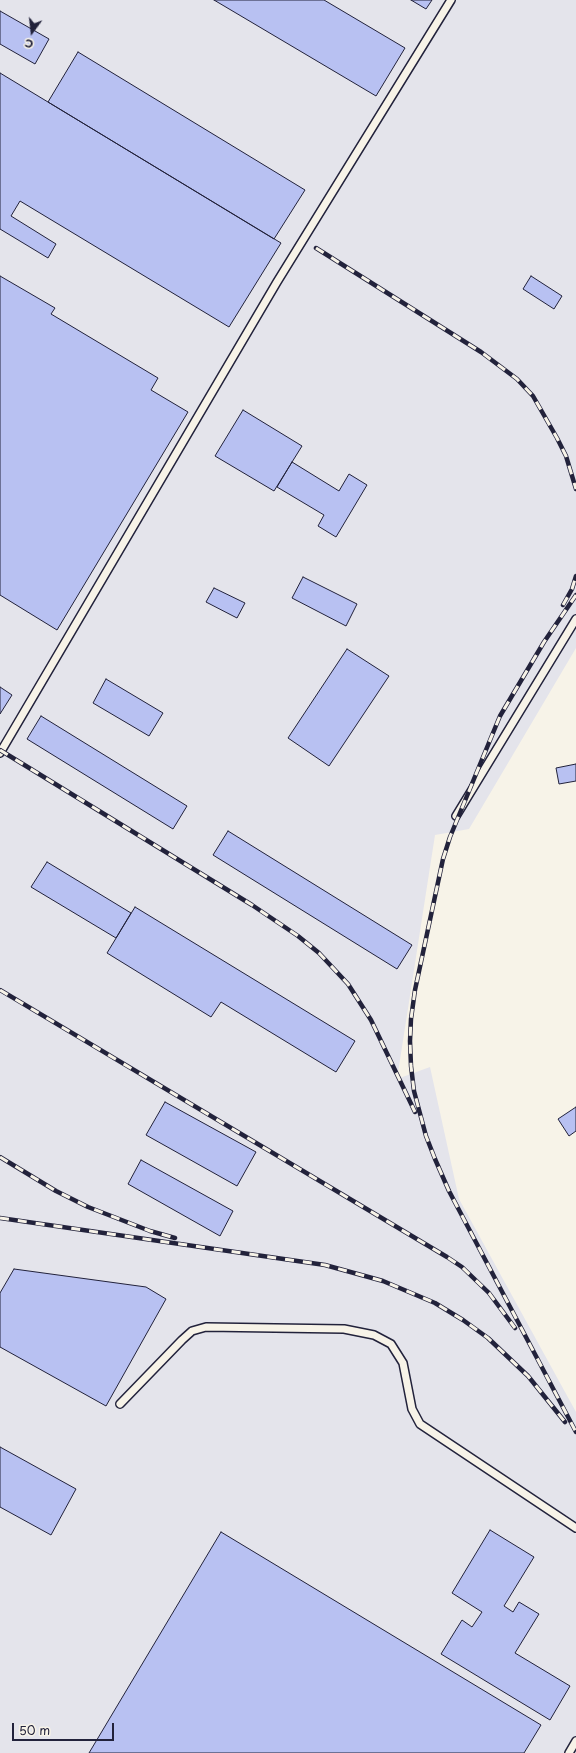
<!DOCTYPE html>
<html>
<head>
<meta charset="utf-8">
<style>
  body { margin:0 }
  #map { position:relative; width:576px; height:1753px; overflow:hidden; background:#f7f3e8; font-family:"Playpen Sans",sans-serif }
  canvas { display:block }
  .north { position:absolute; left:12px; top:12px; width:40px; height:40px; -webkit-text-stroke:3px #f7f3e8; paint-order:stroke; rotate:195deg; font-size:11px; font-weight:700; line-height:16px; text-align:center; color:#22223b }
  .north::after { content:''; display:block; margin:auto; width:14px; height:18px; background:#22223b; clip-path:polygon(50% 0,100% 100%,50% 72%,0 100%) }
  .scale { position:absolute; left:12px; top:1723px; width:102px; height:18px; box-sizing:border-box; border:2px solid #22223b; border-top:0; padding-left:5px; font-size:12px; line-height:14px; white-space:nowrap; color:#22223b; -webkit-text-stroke:3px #f7f3e8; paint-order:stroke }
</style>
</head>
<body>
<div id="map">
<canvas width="576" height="1753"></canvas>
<div class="north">С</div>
<div class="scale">50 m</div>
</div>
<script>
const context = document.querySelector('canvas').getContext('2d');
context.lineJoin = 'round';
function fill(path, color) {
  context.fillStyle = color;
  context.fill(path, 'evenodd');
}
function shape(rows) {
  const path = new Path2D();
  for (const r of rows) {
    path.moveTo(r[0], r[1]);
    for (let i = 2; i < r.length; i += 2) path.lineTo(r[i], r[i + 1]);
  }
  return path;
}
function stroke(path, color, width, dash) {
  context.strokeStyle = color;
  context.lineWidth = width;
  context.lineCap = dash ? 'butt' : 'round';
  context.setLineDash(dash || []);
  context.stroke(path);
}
fill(shape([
  [0,0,576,0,576,648,469,829,435,835,397,1079,430,1067,459,1199,576,1412,576,1753,0,1753]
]), '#e4e4eb');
const building = shape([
  [214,0,324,0,405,48,376,96,214,0],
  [411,0,432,0,426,9,411,0],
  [0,11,49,39,35,64,0,44,0,11],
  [78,52,305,190,274,239,48,102,78,52],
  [0,73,281,243,229,327,20,201,11,216,56,244,48,258,0,229,0,73],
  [0,276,55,308,51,314,158,378,151,390,188,412,57,630,0,595,0,276],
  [531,276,562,296,554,309,523,289,531,276],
  [243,410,302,446,274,491,215,456,243,410],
  [292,462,339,491,349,474,367,485,336,537,318,526,324,515,277,487,292,462],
  [303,577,357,604,346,626,292,598,303,577],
  [214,588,245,603,237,618,206,602,214,588],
  [347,649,389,676,329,766,288,738,347,649],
  [106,679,163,713,149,736,93,703,106,679],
  [0,687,12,695,0,714,0,687],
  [41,716,187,806,173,829,27,739,41,716],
  [576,764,576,781,559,784,556,768,576,764],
  [228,831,412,945,397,969,213,855,228,831],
  [47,862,131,913,116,938,31,887,47,862],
  [135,907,355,1041,336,1072,221,1002,211,1017,107,953,135,907],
  [165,1102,256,1152,237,1186,146,1135,165,1102],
  [576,1107,576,1131,569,1136,558,1119,576,1107],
  [141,1160,233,1211,220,1236,128,1184,141,1160],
  [14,1269,146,1287,166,1299,106,1406,0,1347,0,1293,14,1269],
  [0,1447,76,1489,51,1535,0,1507,0,1447],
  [490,1530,534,1557,504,1606,513,1612,519,1602,539,1614,515,1653,570,1686,550,1720,441,1654,462,1620,472,1627,482,1612,452,1593,490,1530],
  [221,1532,541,1725,524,1753,89,1753,221,1532]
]);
fill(building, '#b8c1f2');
stroke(building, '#22223b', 1);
const service = shape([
  [0,753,277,282,451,0],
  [456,816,576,619],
  [120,1404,182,1340,192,1331,206,1327,344,1329,374,1335,391,1344,403,1363,412,1409,420,1424,576,1528],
  [569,1753,576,1741]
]);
stroke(service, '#22223b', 10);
stroke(service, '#f7f3e8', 7);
const rail = shape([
  [316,248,481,352,517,379,533,396,557,438,566,456,576,489],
  [576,595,544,642,500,716,450,837,443,859,415,990,411,1019,410,1041,411,1066,414,1091,426,1136,435,1159,449,1191,576,1432],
  [563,605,572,589,576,576],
  [0,750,252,905,298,936,319,953,348,984,371,1020,415,1112],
  [0,990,447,1257,462,1267,489,1293,515,1328],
  [0,1157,56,1191,88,1207,150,1231,175,1238],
  [0,1218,325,1265,383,1281,435,1303,463,1320,488,1338,528,1376,565,1422]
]);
stroke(rail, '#22223b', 4.5);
stroke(rail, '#f7f3e8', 3, [9]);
</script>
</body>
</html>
